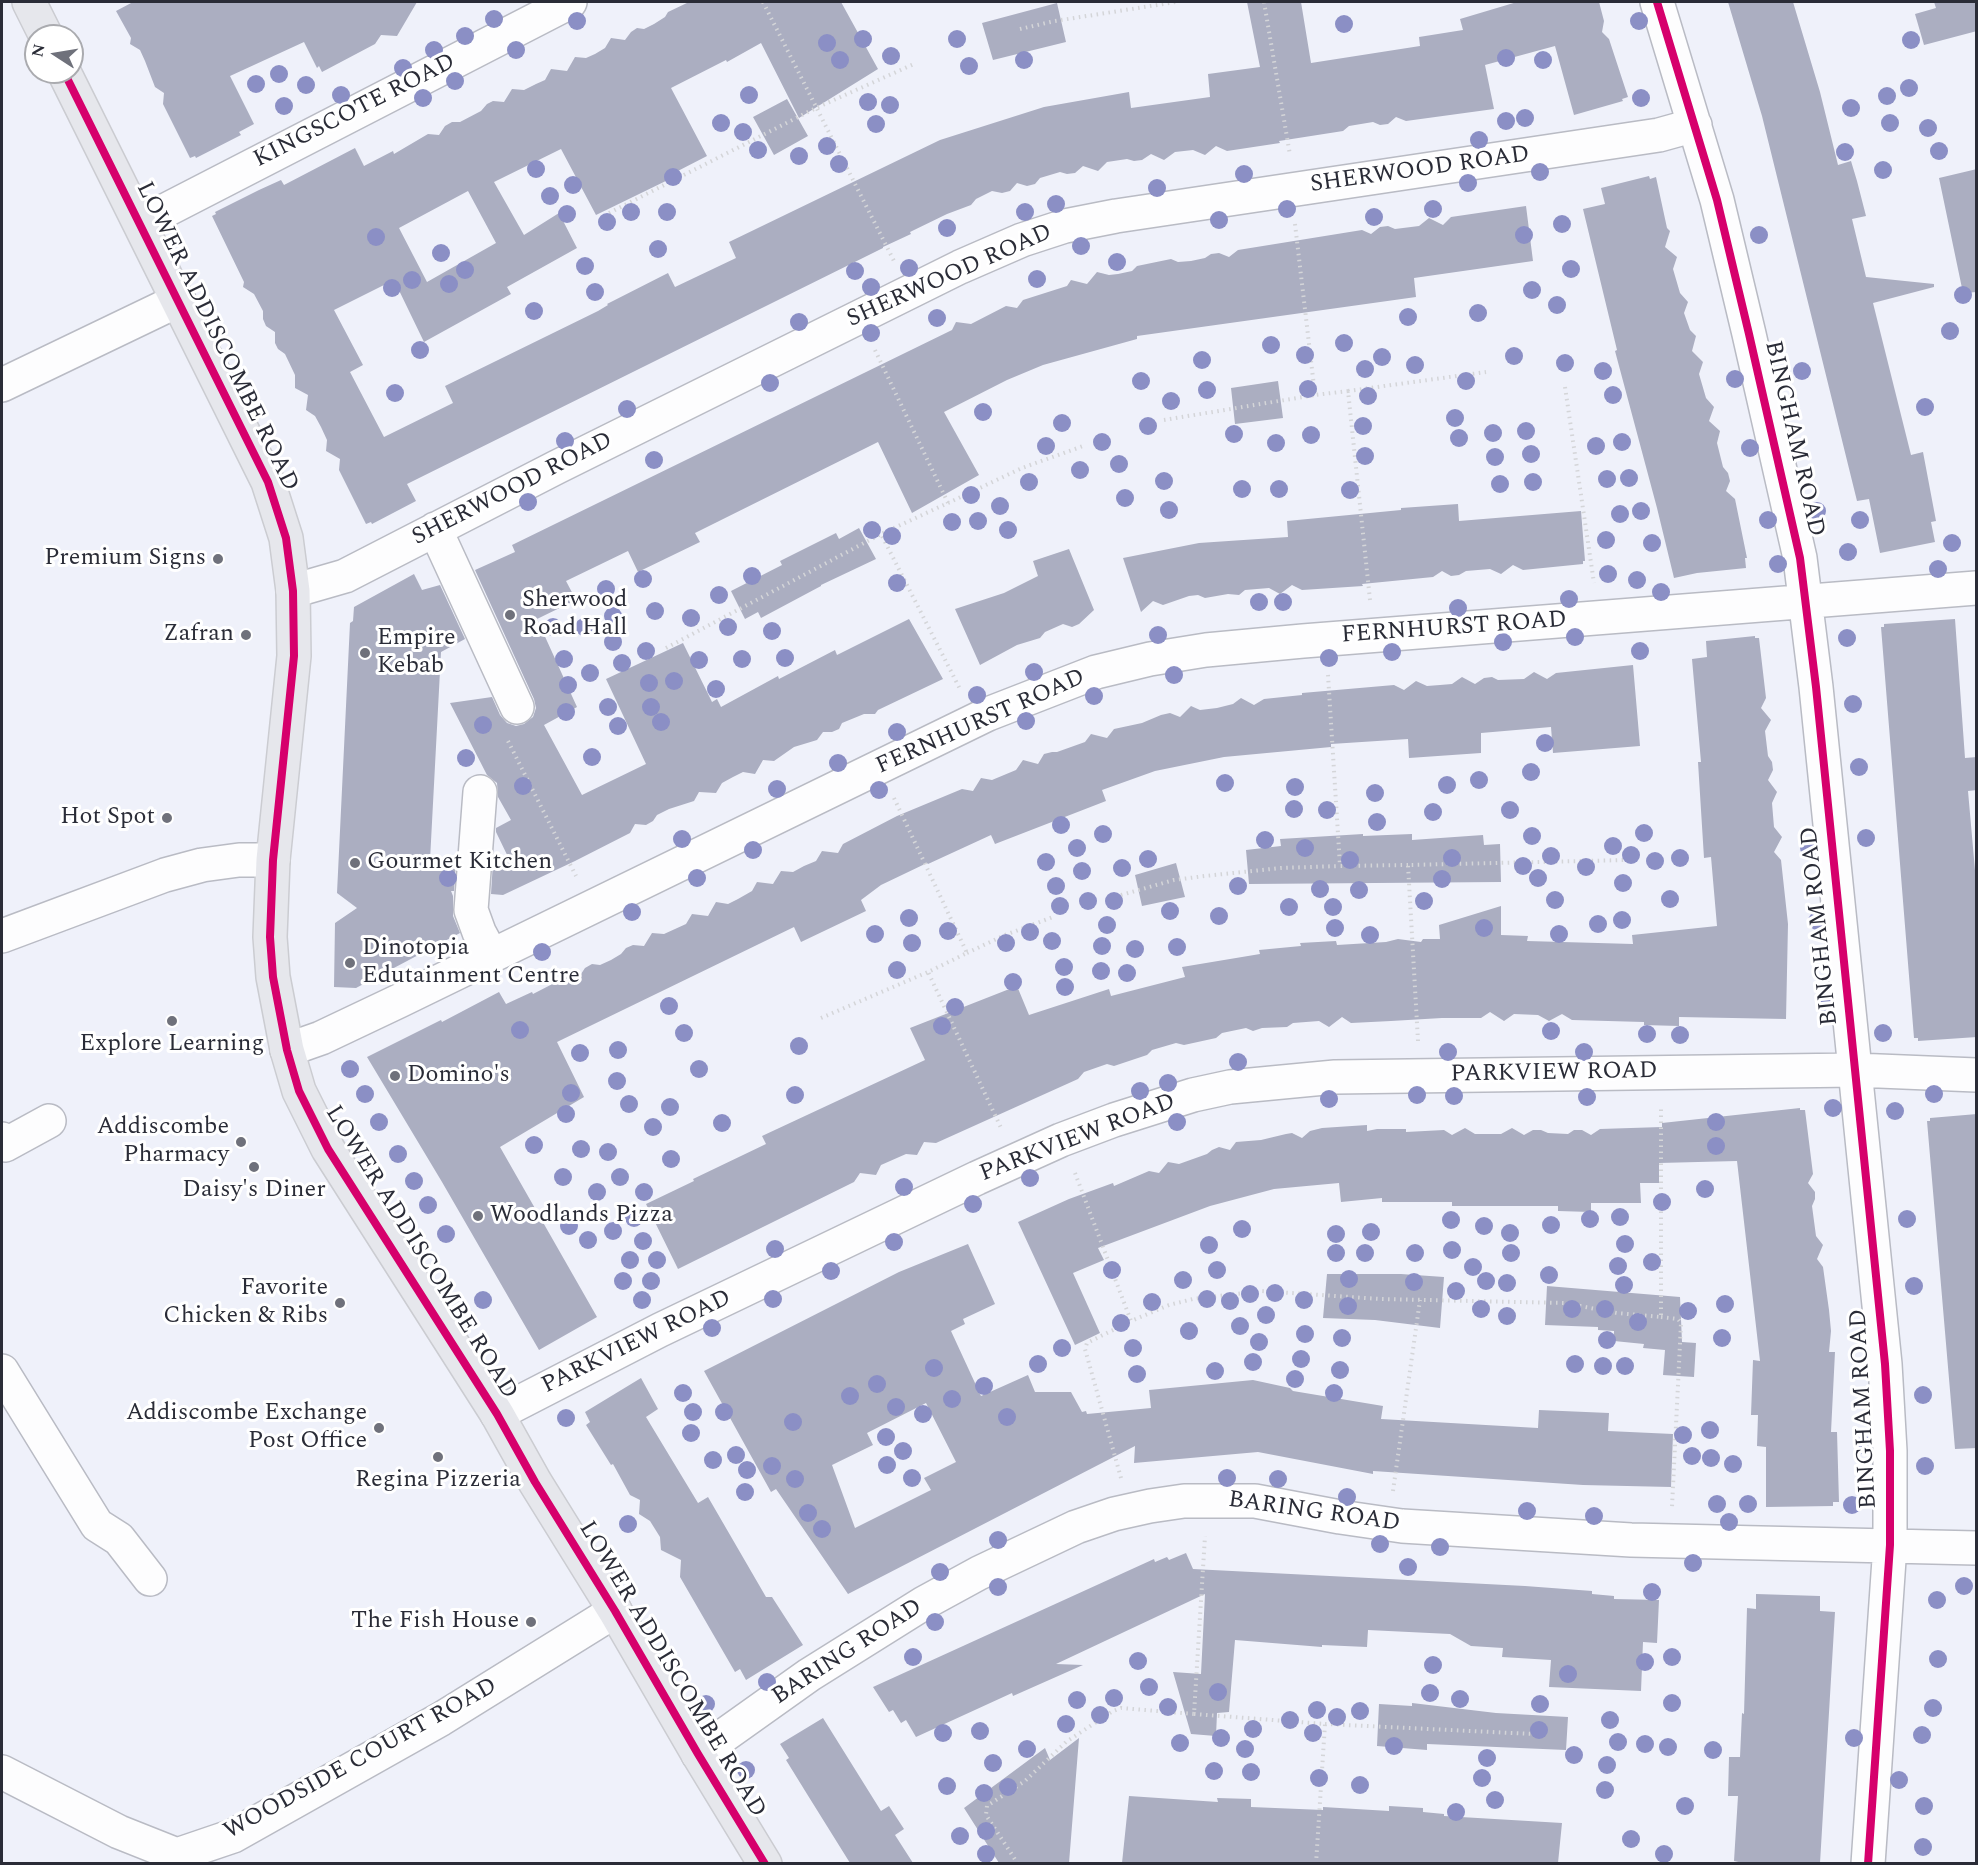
<!DOCTYPE html>
<html>
<head>
<meta charset="utf-8">
<style>
  body { margin:0 }
  #map { position:relative; width:1978px; height:1865px; overflow:hidden; background:#eff1fa; font-family:Spectral,serif }
  canvas { display:block }
  .frame { position:absolute; inset:0; border:3px solid #2a2c37; pointer-events:none }
  .north { position:absolute; left:24px; top:24px; width:60px; height:60px; box-sizing:border-box; background:#fff; border:2px solid #aaabaf; border-radius:50%; rotate:282deg; font-size:16px; font-weight:700; line-height:24px; text-align:center; color:#2a2c37 }
  .north::after { content:''; display:block; margin:auto; width:21px; height:27px; background:#6f717b; clip-path:polygon(50% 0,100% 100%,50% 72%,0 100%) }
</style>
</head>
<body>
<div id="map">
<canvas width="1978" height="1865"></canvas>
<div class="frame"></div>
<div class="north">N</div>
</div>
<script>
const context = document.querySelector('canvas').getContext('2d');
context.lineJoin = 'round';
function fill(path, color) {
  context.fillStyle = color;
  context.fill(path, 'evenodd');
}
function shape(rows) {
  const path = new Path2D();
  for (const r of rows) {
    path.moveTo(r[0], r[1]);
    for (let i = 2; i < r.length; i += 2) path.lineTo(r[i], r[i + 1]);
  }
  return path;
}
function stroke(path, color, width, dash) {
  context.strokeStyle = color;
  context.lineWidth = width;
  context.lineCap = dash ? 'butt' : 'round';
  context.setLineDash(dash || []);
  context.stroke(path);
}
function write(font, color, halo, rows, align = 'center') {
  context.font = font + ' Spectral,serif';
  context.lineWidth = 6;
  context.setLineDash([]);
  context.textBaseline = 'middle';
  context.strokeStyle = halo;
  context.fillStyle = color;
  for (const [text, x, y, turn = 0] of rows) {
    context.save();
    context.translate(x, y);
    context.rotate((+turn || 0) * Math.PI / 180);
    context.textAlign = isNaN(turn) ? turn : align;
    if (halo) context.strokeText(text, 0, 0);
    context.fillText(text, 0, 0);
    context.restore();
  }
}
fill(shape([
  [133,2,417,2,397,36,381,35,375,44,322,72,319,66,317,68,304,42,230,76,254,124,239,132,241,135,196,158,195,156,190,158,163,104,164,93,155,87,145,61,140,50,130,44,131,38,116,11],
  [689,2,841,2,878,69,799,118,761,43,727,62,726,60,671,88,707,156,672,174,674,177,596,215,561,149,494,182,524,235,559,213,577,248,507,287,511,294,424,342,394,280,334,310,363,365,350,372,384,437,453,403,445,386,598,311,608,305,607,304,668,273,675,287,736,258,729,242,940,140,1044,107,1129,92,1131,108,1210,97,1208,74,1260,67,1247,2,1301,2,1311,63,1420,46,1419,37,1463,30,1460,19,1517,2,1599,2,1604,21,1602,32,1609,39,1628,97,1622,99,1623,101,1574,115,1555,46,1485,65,1494,109,1406,121,1396,117,1388,124,1380,125,1373,122,1349,126,1343,131,1279,141,1280,143,1227,151,1216,146,1205,155,1193,150,1175,152,1164,160,1151,154,1142,160,1134,161,1127,159,1107,162,1098,171,1083,166,1075,173,1067,174,1060,172,1040,178,1035,184,1027,186,1017,183,1010,191,1002,193,992,191,976,199,971,205,947,214,910,232,911,234,883,247,883,248,407,484,416,501,372,524,371,522,366,524,339,470,340,459,326,451,327,440,321,427,315,416,306,410,308,395,295,388,295,375,285,354,278,349,275,343,275,332,266,326,263,319,263,311,254,294,243,287,244,282,212,216,216,214,215,212,259,190,281,180,284,185,355,148,364,166,393,151,394,154,428,134,439,135,445,126,452,122,460,122,481,111,487,104,493,101,504,102,512,89,524,90,536,84,545,80,551,69,567,71,575,57,586,58,595,54,605,48,611,38,625,40,631,32,637,28,644,29,654,24,665,17,668,12],
  [468,191,496,243,427,282,399,228],
  [1728,2,1793,2,1820,92,1838,165,1851,161,1857,181,1866,216,1852,219,1866,277,1934,284,1934,287,1873,303,1911,455,1923,452,1936,521,1931,522,1935,542,1880,553,1869,499,1857,501,1762,116],
  [1934,2,1977,2,1977,31,1924,45,1915,14,1936,8],
  [1057,3,1066,42,993,60,982,23],
  [787,99,808,136,774,155,753,117],
  [1977,169,1977,292,1963,293,1939,178],
  [1649,176,1650,179,1656,177,1667,228,1670,231,1665,247,1677,257,1673,269,1680,293,1688,302,1684,313,1690,330,1696,336,1692,351,1703,362,1699,374,1706,398,1714,407,1709,421,1720,431,1717,443,1723,467,1728,473,1730,481,1726,491,1735,499,1747,558,1745,558,1746,568,1697,573,1674,578,1657,508,1615,351,1617,350,1583,209,1605,204,1601,188],
  [1526,206,1533,261,1414,278,1416,297,1137,336,1137,339,1043,365,1007,380,944,412,979,475,912,513,878,442,695,533,700,542,638,572,628,551,566,581,576,600,537,619,577,707,544,725,582,795,646,764,606,679,683,643,712,702,717,699,721,707,778,676,779,679,835,650,837,655,909,619,943,679,878,710,875,714,864,714,842,723,839,729,832,732,823,732,817,740,794,747,774,761,763,760,755,774,743,772,733,777,722,783,716,793,699,792,694,801,669,809,657,815,653,821,646,825,635,824,630,833,575,861,503,895,491,894,493,862,511,863,496,832,496,828,511,820,498,797,497,783,487,775,450,703,492,697,500,715,507,723,516,726,524,724,533,717,536,708,534,699,475,570,515,552,512,545,952,330,956,322,971,324,1006,306,1017,308,1023,300,1067,286,1071,280,1087,284,1097,272,1109,275,1118,274,1132,271,1137,266,1171,259,1178,262,1191,261,1205,258,1211,254,1219,253,1229,257,1238,250,1362,230,1371,234,1380,227,1388,226,1395,229,1419,226,1429,218,1443,225,1451,217],
  [1278,381,1283,418,1235,424,1231,388],
  [1458,504,1459,521,1581,511,1585,561,1583,561,1583,564,1523,570,1513,565,1501,574,1490,569,1466,571,1459,575,1451,576,1442,571,1433,577,1362,584,1363,586,1302,590,1292,585,1280,594,1269,588,1245,590,1239,595,1228,594,1205,598,1198,595,1189,596,1163,605,1153,601,1141,612,1123,558,1199,543,1288,537,1287,521,1401,510,1401,508],
  [859,528,876,559,821,585,821,586,761,618,758,612,745,619,731,591,782,565,780,561,836,533,839,539],
  [1069,549,1094,610,1079,624,1072,627,1063,624,1045,632,1040,638,1017,645,980,665,955,609,1004,593,1038,576,1033,561],
  [414,574,422,590,440,585,465,639,441,652,430,860,435,858,456,859,454,891,451,891,453,896,453,916,460,933,356,988,334,987,335,923,357,908,337,893,350,623,353,621,354,607],
  [1955,619,1965,758,1977,757,1977,790,1968,791,1977,893,1977,1037,1918,1041,1918,1038,1914,1038,1881,627,1884,627,1884,624],
  [1755,636,1755,638,1759,638,1766,698,1761,708,1771,720,1765,731,1768,756,1772,762,1773,770,1768,780,1777,792,1772,803,1774,827,1782,837,1774,852,1781,860,1788,924,1786,1019,1679,1017,1679,1026,1644,1025,1644,1022,1572,1020,1562,1014,1549,1021,1538,1015,1514,1014,1504,1021,1490,1012,1481,1018,1442,1018,1391,1021,1351,1023,1342,1017,1329,1027,1319,1021,1293,1023,1287,1027,1262,1028,1253,1031,1246,1028,1222,1033,1216,1038,1184,1045,1176,1043,1152,1050,1147,1055,1114,1066,1107,1064,1084,1072,1078,1079,936,1143,924,1142,917,1155,906,1154,881,1165,876,1175,860,1173,854,1182,678,1269,646,1204,694,1181,693,1179,766,1144,762,1136,925,1060,910,1028,1017,986,1029,1015,1109,989,1111,996,1185,977,1182,967,1260,954,1259,950,1301,946,1300,943,1336,941,1337,945,1386,942,1398,939,1421,942,1423,939,1440,939,1439,925,1501,906,1501,935,1528,936,1527,941,1633,944,1632,935,1717,926,1711,857,1704,858,1698,762,1701,762,1692,659,1707,657,1706,641],
  [1633,665,1640,746,1553,753,1551,727,1481,733,1481,753,1409,758,1408,739,1331,744,1331,747,1224,757,1155,771,1102,790,1106,801,995,844,991,835,928,864,927,863,881,885,861,900,866,911,801,942,794,927,557,1042,584,1097,500,1147,597,1317,539,1350,442,1182,367,1057,441,1020,442,1022,499,992,506,1004,532,992,533,994,568,976,579,977,585,968,592,964,600,965,611,960,621,954,626,948,633,945,644,946,652,933,664,934,686,924,692,914,708,916,716,902,728,904,738,899,752,891,757,882,773,884,781,871,793,872,804,866,816,861,822,851,838,853,843,844,897,816,962,789,973,791,981,778,992,780,1016,770,1023,760,1038,764,1044,754,1052,752,1057,752,1085,742,1091,734,1107,738,1114,729,1142,723,1161,715,1170,713,1180,717,1191,706,1200,710,1217,708,1233,704,1241,698,1254,705,1264,699,1302,695,1302,693,1394,685,1404,690,1416,681,1427,686,1440,685,1452,684,1462,677,1475,684,1484,678,1492,677,1498,680,1524,679,1534,672,1547,679,1556,673],
  [1363,834,1363,836,1412,834,1412,840,1483,835,1484,845,1500,844,1501,882,1249,884,1246,850,1281,846,1280,839],
  [1176,863,1185,897,1142,906,1135,875],
  [1800,1108,1800,1110,1805,1110,1813,1174,1808,1183,1815,1192,1815,1199,1812,1206,1816,1236,1823,1245,1817,1259,1823,1267,1829,1310,1831,1331,1829,1352,1835,1352,1831,1432,1837,1432,1839,1502,1833,1502,1833,1506,1766,1507,1766,1447,1757,1446,1758,1415,1751,1415,1753,1360,1760,1361,1737,1161,1659,1163,1659,1183,1640,1183,1641,1203,1591,1203,1591,1212,1558,1211,1558,1206,1452,1206,1452,1202,1382,1202,1382,1198,1341,1202,1339,1183,1274,1189,1210,1206,1098,1248,1104,1260,1073,1273,1100,1333,1075,1345,1018,1222,1069,1199,1113,1183,1114,1186,1149,1171,1159,1173,1168,1162,1179,1164,1207,1154,1212,1150,1219,1147,1230,1150,1236,1142,1261,1140,1286,1134,1292,1133,1302,1138,1310,1131,1322,1128,1367,1125,1367,1131,1377,1129,1406,1129,1406,1132,1444,1130,1452,1135,1465,1128,1475,1134,1501,1134,1512,1128,1524,1135,1533,1130,1541,1130,1548,1133,1568,1134,1574,1130,1582,1130,1591,1135,1600,1129,1662,1127,1662,1123],
  [1977,1114,1977,1448,1955,1449,1927,1121,1930,1121,1930,1118],
  [968,1244,995,1304,963,1319,965,1324,951,1331,981,1396,1028,1375,1035,1392,1071,1392,1082,1412,1086,1411,1087,1414,1151,1408,1149,1390,1253,1380,1290,1388,1293,1391,1383,1406,1381,1419,1538,1428,1539,1410,1609,1413,1608,1431,1673,1434,1671,1487,1583,1485,1373,1471,1373,1474,1258,1452,1134,1463,1135,1446,848,1594,776,1489,771,1492,704,1371,899,1272],
  [926,1403,956,1462,924,1478,931,1490,855,1528,832,1465,873,1445,867,1433],
  [1327,1274,1401,1274,1444,1277,1440,1328,1375,1320,1323,1318],
  [1547,1286,1680,1297,1682,1342,1696,1343,1694,1377,1663,1375,1665,1350,1643,1348,1644,1344,1614,1341,1614,1331,1598,1330,1598,1327,1545,1325],
  [641,1378,658,1409,646,1417,698,1503,708,1497,766,1597,772,1597,803,1645,746,1680,740,1669,735,1672,680,1577,681,1560,661,1550,660,1537,650,1521,639,1514,640,1500,630,1495,613,1464,611,1465,586,1425,590,1422,585,1412],
  [1186,1553,1193,1569,1525,1586,1592,1591,1592,1594,1614,1596,1614,1599,1659,1600,1657,1643,1643,1642,1641,1691,1549,1687,1551,1660,1502,1657,1503,1648,1471,1646,1450,1634,1368,1630,1367,1647,1322,1645,1322,1647,1235,1640,1229,1712,1217,1713,1216,1736,1191,1734,1173,1672,1201,1674,1205,1594,1056,1664,1083,1665,1013,1696,1012,1693,916,1737,906,1720,901,1723,893,1710,889,1712,873,1687,1154,1559,1155,1562,1167,1557,1169,1560],
  [1756,1594,1820,1596,1820,1611,1835,1612,1820,1863,1743,1863,1734,1861,1738,1796,1728,1796,1729,1757,1740,1757,1742,1713,1744,1714,1747,1608,1756,1609],
  [1412,1703,1496,1713,1568,1717,1566,1750,1427,1744,1427,1750,1377,1746,1379,1704,1412,1706],
  [823,1718,881,1811,889,1806,904,1829,895,1835,913,1863,850,1863,807,1794,786,1760,789,1758,780,1744],
  [1079,1738,1069,1863,999,1863,964,1808,1045,1748,1050,1760],
  [1129,1796,1218,1802,1217,1798,1251,1799,1251,1807,1323,1810,1323,1807,1389,1811,1389,1806,1423,1808,1423,1812,1444,1814,1444,1816,1562,1823,1558,1863,1122,1863]
]), '#abaec1');
const minor = shape([
  [1657,2,1717,200,1749,334,1800,558,1816,687,1885,1364,1890,1451,1890,1545,1868,1864],
  [141,223,570,2],
  [2,385,179,300],
  [435,529,517,707],
  [293,591,345,576,557,467,960,267,1022,240,1065,226,1116,216,1659,135,1695,125],
  [480,792,471,910,479,932,492,956],
  [2,936,165,875,202,865,239,860,273,860],
  [287,1050,321,1038,399,1001,988,714,1096,672,1150,659,1206,650,1303,641,1976,588],
  [2,1139,5,1145,49,1121],
  [2,1371,97,1525,119,1539,150,1579],
  [497,1414,660,1330,977,1178,1061,1140,1114,1120,1193,1095,1230,1087,1335,1077,1855,1070,1976,1075],
  [698,1754,809,1675,924,1603,979,1573,1076,1527,1114,1514,1150,1506,1184,1501,1255,1501,1340,1517,1402,1526,1631,1540,1976,1548],
  [2,1772,119,1832,177,1855,233,1836,441,1719,615,1611]
]);
const major = shape([
  [29,2,46,36],
  [64,72,268,482,286,538,293,591,294,656,273,860,270,937,273,977,287,1050,299,1091,328,1149,497,1414,535,1482,615,1611,698,1754,765,1864]
]);
stroke(minor, '#b9bbc4', 36);
stroke(major, '#cbccd1', 36);
stroke(shape([
  [763,2,894,261],
  [1264,2,1290,155],
  [1020,29,1055,21,1176,2],
  [609,213,816,108,914,64],
  [1295,224,1315,395,1348,391,1370,600],
  [875,350,948,503,881,534,960,689],
  [1565,387,1594,583],
  [1348,391,1486,372],
  [1164,420,1315,395],
  [948,503,1022,468,1086,445],
  [666,648,881,534],
  [1328,675,1340,866,1408,865],
  [508,741,576,876],
  [894,798,967,953,928,972,1002,1130],
  [1121,895,1174,880,1205,876,1281,868,1340,866],
  [967,953,1005,935,1053,917],
  [821,1018,928,972],
  [1418,1041,1408,865,1627,860],
  [1075,1173,1131,1321,1169,1305,1193,1299,1261,1291,1380,1299,1564,1303,1617,1313,1661,1317,1661,1109],
  [1661,1317,1678,1319,1681,1323,1672,1507],
  [1121,1478,1085,1349,1087,1343,1131,1321],
  [1393,1491,1420,1300],
  [1194,1714,1325,1724,1316,1864],
  [1325,1724,1533,1734],
  [1018,1864,986,1815,987,1806,1025,1781,1066,1742,1113,1711,1121,1708,1194,1714,1205,1536]
]), '#d4d5d8', 4, [1.5, 4.5]);
stroke(minor, '#fdfdfe', 33);
stroke(major, '#e6e7ec', 33);
stroke(shape([
  [1657,2,1717,200,1749,334,1800,558,1816,687,1885,1364,1890,1451,1890,1545,1868,1864],
  [64,72,268,482,286,538,293,591,294,656,273,860,270,937,273,977,287,1050,299,1091,328,1149,497,1414,535,1482,615,1611,698,1754,765,1864]
]), '#d6006c', 8);
context.fillStyle = '#8b8fc5';
for (const [x, y] of [
  [494,19],
  [577,21],
  [1639,21],
  [1344,24],
  [465,36],
  [863,39],
  [957,39],
  [1911,40],
  [827,43],
  [434,50],
  [516,50],
  [891,56],
  [1506,58],
  [840,60],
  [1024,60],
  [1543,60],
  [969,66],
  [403,68],
  [279,74],
  [455,81],
  [256,84],
  [306,85],
  [1909,88],
  [341,95],
  [749,95],
  [1887,96],
  [423,98],
  [1641,98],
  [868,102],
  [890,105],
  [284,106],
  [1851,108],
  [1525,118],
  [1506,121],
  [721,123],
  [1890,123],
  [876,124],
  [1928,128],
  [743,132],
  [1479,140],
  [827,146],
  [758,150],
  [1939,151],
  [1845,152],
  [799,156],
  [839,164],
  [536,169],
  [1883,170],
  [1540,172],
  [1244,174],
  [673,177],
  [1468,183],
  [573,185],
  [1157,188],
  [550,196],
  [1056,204],
  [1287,209],
  [1433,209],
  [631,212],
  [667,212],
  [1025,212],
  [567,214],
  [1374,217],
  [1219,220],
  [607,222],
  [1562,224],
  [947,228],
  [1524,235],
  [1759,235],
  [376,237],
  [1081,246],
  [658,249],
  [441,253],
  [1117,262],
  [585,266],
  [909,268],
  [1571,269],
  [465,270],
  [855,271],
  [1037,279],
  [412,280],
  [449,284],
  [871,287],
  [392,288],
  [1532,290],
  [595,292],
  [1963,295],
  [1557,305],
  [534,311],
  [1478,313],
  [1408,317],
  [937,318],
  [799,322],
  [1950,331],
  [871,333],
  [1344,343],
  [1271,345],
  [420,350],
  [1305,355],
  [1514,356],
  [1382,357],
  [1202,360],
  [1565,363],
  [1415,365],
  [1365,369],
  [1603,371],
  [1802,371],
  [1735,379],
  [1141,381],
  [1466,381],
  [770,383],
  [1308,389],
  [1207,390],
  [395,393],
  [1613,395],
  [1368,396],
  [1171,401],
  [1925,407],
  [627,409],
  [983,412],
  [1455,418],
  [1062,423],
  [1148,426],
  [1363,426],
  [1526,431],
  [1493,433],
  [1234,434],
  [1311,435],
  [1459,438],
  [565,441],
  [1102,442],
  [1622,442],
  [1276,443],
  [1046,446],
  [1596,446],
  [1750,448],
  [1531,454],
  [1365,456],
  [1495,457],
  [654,460],
  [1119,464],
  [1080,470],
  [1629,478],
  [1607,479],
  [1164,481],
  [1029,482],
  [1533,482],
  [1500,484],
  [1242,489],
  [1279,489],
  [1350,490],
  [971,495],
  [1125,498],
  [528,502],
  [1000,506],
  [1169,510],
  [1641,511],
  [1817,511],
  [1620,514],
  [1768,520],
  [1860,520],
  [978,521],
  [952,522],
  [872,530],
  [1008,530],
  [892,536],
  [1606,540],
  [1652,543],
  [1952,543],
  [1848,552],
  [1778,564],
  [1938,569],
  [1608,574],
  [752,576],
  [643,579],
  [1637,580],
  [897,583],
  [606,589],
  [1661,592],
  [719,595],
  [1569,599],
  [1259,602],
  [1283,602],
  [1458,608],
  [655,611],
  [613,616],
  [691,618],
  [553,627],
  [584,627],
  [728,627],
  [772,631],
  [1158,635],
  [1575,637],
  [1847,638],
  [613,642],
  [1503,642],
  [646,651],
  [1640,651],
  [1392,652],
  [785,658],
  [1329,658],
  [564,659],
  [742,659],
  [699,660],
  [622,663],
  [1034,672],
  [590,673],
  [1174,675],
  [674,681],
  [649,683],
  [568,685],
  [716,689],
  [977,695],
  [1094,696],
  [1853,704],
  [608,707],
  [651,707],
  [566,712],
  [1026,721],
  [661,722],
  [483,725],
  [618,726],
  [897,732],
  [1545,743],
  [592,757],
  [466,758],
  [838,763],
  [1859,767],
  [1531,772],
  [1479,780],
  [1225,783],
  [1447,785],
  [523,786],
  [1295,787],
  [777,789],
  [879,790],
  [1375,793],
  [1294,809],
  [1327,810],
  [1510,810],
  [1433,812],
  [1377,822],
  [1061,825],
  [1644,833],
  [1103,834],
  [1532,836],
  [1866,838],
  [682,839],
  [1265,840],
  [1613,846],
  [1077,848],
  [1305,848],
  [1809,848],
  [753,850],
  [1631,855],
  [1551,856],
  [1452,858],
  [1680,858],
  [1148,859],
  [1350,860],
  [1655,861],
  [1046,862],
  [1523,866],
  [1586,867],
  [1122,868],
  [1082,871],
  [448,878],
  [697,878],
  [1538,878],
  [1442,879],
  [1623,883],
  [1056,886],
  [1238,886],
  [1320,889],
  [1359,890],
  [1670,899],
  [1555,900],
  [1088,901],
  [1114,901],
  [1424,901],
  [1060,906],
  [1289,907],
  [1333,907],
  [1170,911],
  [632,912],
  [1219,916],
  [909,918],
  [1622,920],
  [1817,921],
  [1598,924],
  [1107,925],
  [1335,928],
  [1484,928],
  [948,931],
  [1030,932],
  [875,934],
  [1559,934],
  [1370,935],
  [1052,941],
  [912,943],
  [1006,943],
  [1102,946],
  [1177,947],
  [1135,949],
  [542,952],
  [1064,967],
  [897,970],
  [1101,971],
  [1127,973],
  [1013,982],
  [1065,987],
  [669,1006],
  [955,1007],
  [1826,1008],
  [942,1026],
  [520,1030],
  [1551,1031],
  [684,1033],
  [1883,1033],
  [1647,1034],
  [1680,1035],
  [799,1046],
  [618,1050],
  [1448,1052],
  [1584,1052],
  [580,1053],
  [1238,1062],
  [350,1069],
  [699,1069],
  [617,1081],
  [1168,1083],
  [1140,1091],
  [571,1093],
  [365,1094],
  [1934,1094],
  [795,1095],
  [1417,1095],
  [1454,1096],
  [1587,1097],
  [1329,1099],
  [629,1104],
  [670,1107],
  [1833,1108],
  [1895,1111],
  [566,1114],
  [379,1122],
  [1177,1122],
  [1716,1122],
  [722,1123],
  [653,1127],
  [534,1145],
  [1716,1146],
  [581,1149],
  [608,1152],
  [398,1154],
  [671,1159],
  [563,1177],
  [620,1177],
  [1030,1178],
  [414,1181],
  [904,1187],
  [1705,1189],
  [597,1192],
  [644,1192],
  [1662,1202],
  [973,1204],
  [428,1205],
  [1620,1217],
  [634,1218],
  [1590,1219],
  [1907,1219],
  [1451,1220],
  [1551,1225],
  [569,1226],
  [1484,1226],
  [1242,1229],
  [613,1231],
  [1371,1232],
  [1510,1233],
  [446,1234],
  [1336,1234],
  [588,1240],
  [643,1241],
  [894,1242],
  [1625,1244],
  [1209,1245],
  [775,1249],
  [1452,1250],
  [1336,1253],
  [1365,1253],
  [1415,1253],
  [1511,1253],
  [630,1260],
  [657,1260],
  [1652,1262],
  [1618,1266],
  [1473,1267],
  [1112,1270],
  [1217,1270],
  [831,1271],
  [1549,1275],
  [1349,1279],
  [1183,1280],
  [623,1281],
  [651,1281],
  [1486,1281],
  [1414,1282],
  [1507,1283],
  [1624,1285],
  [1914,1286],
  [1456,1291],
  [1275,1293],
  [1250,1294],
  [773,1299],
  [1207,1299],
  [483,1300],
  [642,1300],
  [1304,1300],
  [1230,1301],
  [1152,1302],
  [1725,1304],
  [1348,1306],
  [1481,1309],
  [1572,1309],
  [1605,1309],
  [1688,1311],
  [1266,1315],
  [1507,1316],
  [1638,1322],
  [1121,1323],
  [1240,1326],
  [712,1328],
  [1189,1331],
  [1305,1334],
  [1342,1338],
  [1722,1338],
  [1607,1340],
  [1259,1342],
  [1062,1348],
  [1133,1348],
  [1301,1359],
  [1253,1362],
  [1038,1364],
  [1575,1364],
  [1603,1366],
  [1625,1366],
  [934,1368],
  [1340,1370],
  [1215,1371],
  [1137,1374],
  [1295,1379],
  [877,1384],
  [984,1386],
  [683,1393],
  [1334,1393],
  [1923,1395],
  [850,1396],
  [952,1399],
  [896,1407],
  [693,1412],
  [724,1412],
  [923,1414],
  [1007,1417],
  [566,1418],
  [793,1422],
  [1710,1430],
  [691,1433],
  [1683,1435],
  [886,1437],
  [1864,1445],
  [903,1451],
  [736,1455],
  [1692,1456],
  [1711,1458],
  [713,1460],
  [1733,1464],
  [887,1465],
  [772,1466],
  [1925,1466],
  [747,1470],
  [912,1478],
  [1227,1478],
  [795,1479],
  [1278,1479],
  [745,1492],
  [1347,1497],
  [1717,1504],
  [1748,1504],
  [1852,1505],
  [1527,1511],
  [808,1513],
  [1594,1516],
  [1729,1522],
  [628,1524],
  [822,1529],
  [998,1540],
  [1380,1544],
  [1440,1547],
  [1693,1563],
  [1408,1567],
  [940,1572],
  [1964,1586],
  [998,1587],
  [1652,1592],
  [1937,1600],
  [935,1622],
  [913,1657],
  [1672,1657],
  [1938,1659],
  [1138,1661],
  [1645,1662],
  [1433,1665],
  [1568,1674],
  [767,1682],
  [1149,1687],
  [1218,1692],
  [1430,1693],
  [1114,1698],
  [1460,1699],
  [1077,1700],
  [1672,1703],
  [706,1704],
  [1540,1704],
  [1168,1707],
  [1933,1708],
  [1317,1710],
  [1360,1711],
  [1100,1715],
  [1337,1717],
  [1290,1720],
  [1610,1720],
  [1066,1724],
  [1253,1729],
  [1539,1730],
  [980,1731],
  [943,1733],
  [1313,1733],
  [1922,1735],
  [1221,1738],
  [1854,1738],
  [1618,1742],
  [1180,1743],
  [1645,1744],
  [1394,1746],
  [1668,1747],
  [1027,1749],
  [1245,1749],
  [1713,1750],
  [1574,1755],
  [1487,1758],
  [993,1763],
  [1607,1765],
  [746,1770],
  [1214,1771],
  [1251,1772],
  [1319,1778],
  [1482,1778],
  [1899,1780],
  [1360,1785],
  [947,1786],
  [1008,1787],
  [1605,1790],
  [984,1793],
  [1495,1800],
  [1685,1806],
  [1924,1806],
  [1456,1812],
  [986,1831],
  [960,1836],
  [1631,1839],
  [1923,1847],
  [986,1854],
  [1664,1854]
]) {
  context.beginPath();
  context.arc(x, y, 9, 0, 2 * Math.PI);
  context.fill();
}
for (const [x, y, r, color] of [
  [218,559,6,"#6f717b"],
  [510,615,6,"#6f717b"],
  [246,635,6,"#6f717b"],
  [365,653,6,"#6f717b"],
  [167,818,6,"#6f717b"],
  [355,863,6,"#6f717b"],
  [350,963,6,"#6f717b"],
  [172,1021,6,"#6f717b"],
  [395,1076,6,"#6f717b"],
  [241,1142,6,"#6f717b"],
  [254,1167,6,"#6f717b"],
  [478,1216,6,"#6f717b"],
  [340,1303,6,"#6f717b"],
  [379,1428,6,"#6f717b"],
  [438,1457,6,"#6f717b"],
  [531,1622,6,"#6f717b"]
]) {
  const dot = new Path2D();
  dot.arc(x, y, r, 0, 2 * Math.PI);
  context.fillStyle = color;
  context.fill(dot);
  stroke(dot, '#fff', 2);
}
write('24px', '#2a2c37', '#fff', [
  ["KINGSCOTE ROAD",355,112,-27],
  ["SHERWOOD ROAD",1420,171,-8],
  ["SHERWOOD ROAD",950,277,-24],
  ["LOWER ADDISCOMBE ROAD",216,337,64],
  ["BINGHAM ROAD",1793,439,77],
  ["SHERWOOD ROAD",513,490,-27],
  ["FERNHURST ROAD",1454,629,-4],
  ["FERNHURST ROAD",981,723,-24],
  ["BINGHAM ROAD",1821,926,-96],
  ["PARKVIEW ROAD",1554,1074,-1],
  ["PARKVIEW ROAD",1078,1139,-21],
  ["LOWER ADDISCOMBE ROAD",420,1253,58],
  ["PARKVIEW ROAD",637,1343,-26],
  ["BINGHAM ROAD",1865,1409,-93],
  ["BARING ROAD",1314,1513,8],
  ["BARING ROAD",848,1653,-33],
  ["LOWER ADDISCOMBE ROAD",671,1670,59],
  ["WOODSIDE COURT ROAD",361,1760,-29]
]);
write('24px', '#2a2c37', '#fff', [
  ["Premium Signs",206,559],
  ["Sherwood",522,601,"left"],
  ["Road Hall",522,629,"left"],
  ["Zafran",234,635],
  ["Empire",377,639,"left"],
  ["Kebab",377,667,"left"],
  ["Hot Spot",155,818],
  ["Gourmet Kitchen",367,863,"left"],
  ["Dinotopia",362,949,"left"],
  ["Edutainment Centre",362,977,"left"],
  ["Explore Learning",172,1045,"center"],
  ["Domino's",407,1076,"left"],
  ["Addiscombe",229,1128],
  ["Pharmacy",229,1156],
  ["Daisy's Diner",254,1191,"center"],
  ["Woodlands Pizza",490,1216,"left"],
  ["Favorite",328,1289],
  ["Chicken & Ribs",328,1317],
  ["Addiscombe Exchange",367,1414],
  ["Post Office",367,1442],
  ["Regina Pizzeria",438,1481,"center"],
  ["The Fish House",519,1622]
], 'right');
</script>
</body>
</html>
